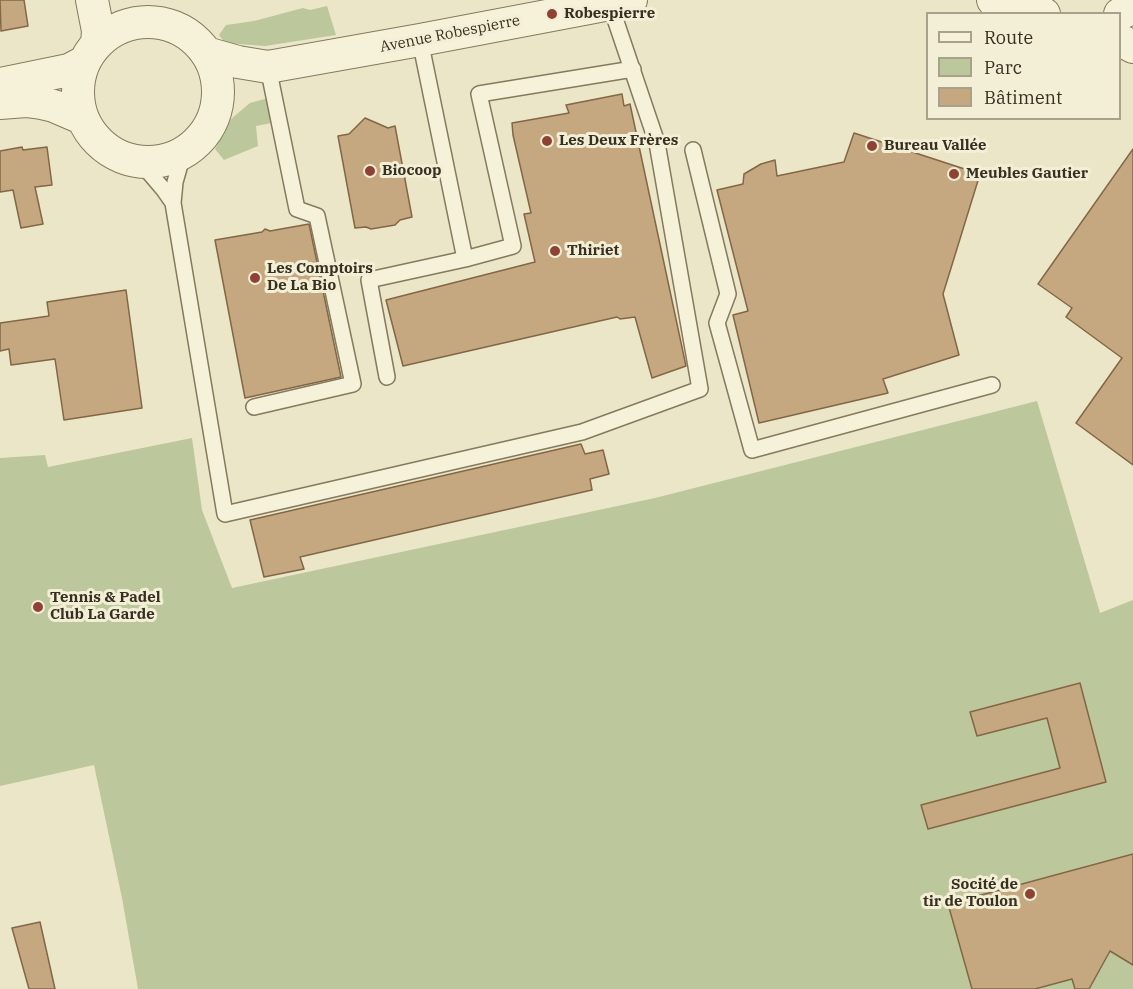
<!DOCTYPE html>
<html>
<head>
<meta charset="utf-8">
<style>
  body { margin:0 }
  #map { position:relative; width:1133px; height:989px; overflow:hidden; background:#ebe6c7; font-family:"IBM Plex Serif",serif }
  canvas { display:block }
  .legend { position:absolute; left:926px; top:12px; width:195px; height:108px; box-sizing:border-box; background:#f3efd6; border:2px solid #a8a28d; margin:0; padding:8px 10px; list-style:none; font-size:18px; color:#372f20 }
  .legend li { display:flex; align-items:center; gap:12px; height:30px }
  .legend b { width:30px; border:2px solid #a8a28d }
</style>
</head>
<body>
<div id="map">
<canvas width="1133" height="989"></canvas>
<ul class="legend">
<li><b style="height:8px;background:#f6f2da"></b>Route</li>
<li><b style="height:16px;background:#bcc89c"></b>Parc</li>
<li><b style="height:16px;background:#c6a880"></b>Bâtiment</li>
</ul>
</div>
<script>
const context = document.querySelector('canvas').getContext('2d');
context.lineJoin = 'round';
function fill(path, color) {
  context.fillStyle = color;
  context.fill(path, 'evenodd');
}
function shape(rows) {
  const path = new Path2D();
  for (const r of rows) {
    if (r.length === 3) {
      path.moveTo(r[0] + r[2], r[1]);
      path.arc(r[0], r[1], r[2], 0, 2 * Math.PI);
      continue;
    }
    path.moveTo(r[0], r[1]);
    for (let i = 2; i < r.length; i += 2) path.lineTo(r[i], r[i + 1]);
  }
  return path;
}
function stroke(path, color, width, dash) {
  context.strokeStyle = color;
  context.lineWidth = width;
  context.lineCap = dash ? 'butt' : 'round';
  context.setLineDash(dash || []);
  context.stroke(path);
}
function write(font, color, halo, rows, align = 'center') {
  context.font = font + ' "IBM Plex Serif",serif';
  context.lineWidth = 6;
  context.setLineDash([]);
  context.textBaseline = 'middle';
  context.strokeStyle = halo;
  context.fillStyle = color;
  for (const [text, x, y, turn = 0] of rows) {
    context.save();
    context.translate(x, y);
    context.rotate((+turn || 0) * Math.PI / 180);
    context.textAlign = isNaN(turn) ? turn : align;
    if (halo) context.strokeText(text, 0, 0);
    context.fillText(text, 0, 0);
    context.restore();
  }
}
fill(shape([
  [327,6,336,35,265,46,225,43,219,35,226,25,254,21,303,8,310,10],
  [272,97,271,123,256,126,258,146,224,160,215,149,231,119,250,103],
  [1037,401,1100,613,1133,600,1133,989,138,989,122,898,94,765,0,786,0,458,45,455,48,467,192,438,202,510,232,588,655,498]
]), '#bcc89c');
const building = shape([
  [0,0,24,0,28,26,1,31,0,0],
  [622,94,624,106,630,104,686,366,652,378,635,317,620,319,617,317,403,366,386,300,535,262,524,214,531,213,513,135,512,123,569,113,566,105,622,94],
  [365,118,388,128,395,126,412,217,400,220,395,225,371,229,366,227,355,228,338,136,349,134,365,118],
  [854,133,980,174,943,294,959,355,883,379,888,393,759,423,733,315,748,311,717,190,743,184,744,174,761,164,775,160,777,176,844,162,854,133],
  [22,147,23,150,47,147,52,185,35,187,43,224,21,228,13,190,0,192,0,151,22,147],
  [1133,149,1133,465,1076,423,1122,358,1066,317,1072,308,1038,284,1133,149],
  [309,224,341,377,245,398,215,240,262,232,265,229,270,231,309,224],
  [126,290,142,408,64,420,55,359,11,365,9,349,0,351,0,323,49,316,47,302,126,290],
  [581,444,585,454,603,450,609,474,590,479,592,490,300,557,304,569,264,577,250,520,581,444],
  [1080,683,1106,782,928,829,921,805,1060,768,1047,718,977,736,970,712,1080,683],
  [1133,854,1133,965,1110,951,1089,989,1075,989,1072,979,1035,989,972,989,948,904,1133,854],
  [40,922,55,989,29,989,12,928,40,922]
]);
fill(building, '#c6a880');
stroke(building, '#826746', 1.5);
const lane = shape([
  [420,40,465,259],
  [693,150,728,294,717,323,752,450,992,385],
  [183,154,175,182,173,203,225,514,582,432,700,389,657,143,610,4],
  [141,163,164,190,173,203],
  [387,377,369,280,465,259,513,246,479,94,633,69],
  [254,407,353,384,317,216,297,209,268,67]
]);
const street = shape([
  [92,0,98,31,97,44],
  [993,0,1044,14],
  [1120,14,1133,7],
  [148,92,70],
  [1120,40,1133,47],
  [206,53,238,62,268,67,420,40,631,0],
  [0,84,69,70,84,62],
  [0,103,26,101,41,103,54,106,82,118]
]);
stroke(lane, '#85795e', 18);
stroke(street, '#85795e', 34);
stroke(lane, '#f6f2da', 15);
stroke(street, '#f6f2da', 32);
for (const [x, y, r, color] of [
  [552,14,6,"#8f4133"],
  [547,141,6,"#8f4133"],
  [872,146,6,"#8f4133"],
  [370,171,6,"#8f4133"],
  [954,174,6,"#8f4133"],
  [555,251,6,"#8f4133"],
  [255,278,6,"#8f4133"],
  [38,607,6,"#8f4133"],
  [1030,894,6,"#8f4133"]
]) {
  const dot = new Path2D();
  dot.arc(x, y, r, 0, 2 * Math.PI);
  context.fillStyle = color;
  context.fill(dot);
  stroke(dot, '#f3efd6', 2);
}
write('bold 15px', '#372f20', '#f3efd6', [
  ["Robespierre",564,14],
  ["Les Deux Frères",559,141],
  ["Bureau Vallée",884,146],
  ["Biocoop",382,171],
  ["Meubles Gautier",966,174],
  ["Thiriet",567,251],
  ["Les Comptoirs",267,269],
  ["De La Bio",267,286],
  ["Tennis & Padel",50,598],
  ["Club La Garde",50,615],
  ["Socité de",1018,885,"right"],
  ["tir de Toulon",1018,902,"right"]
], 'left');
write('15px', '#372f20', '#f3efd6', [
  ["Avenue Robespierre",450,34,-11]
]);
</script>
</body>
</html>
